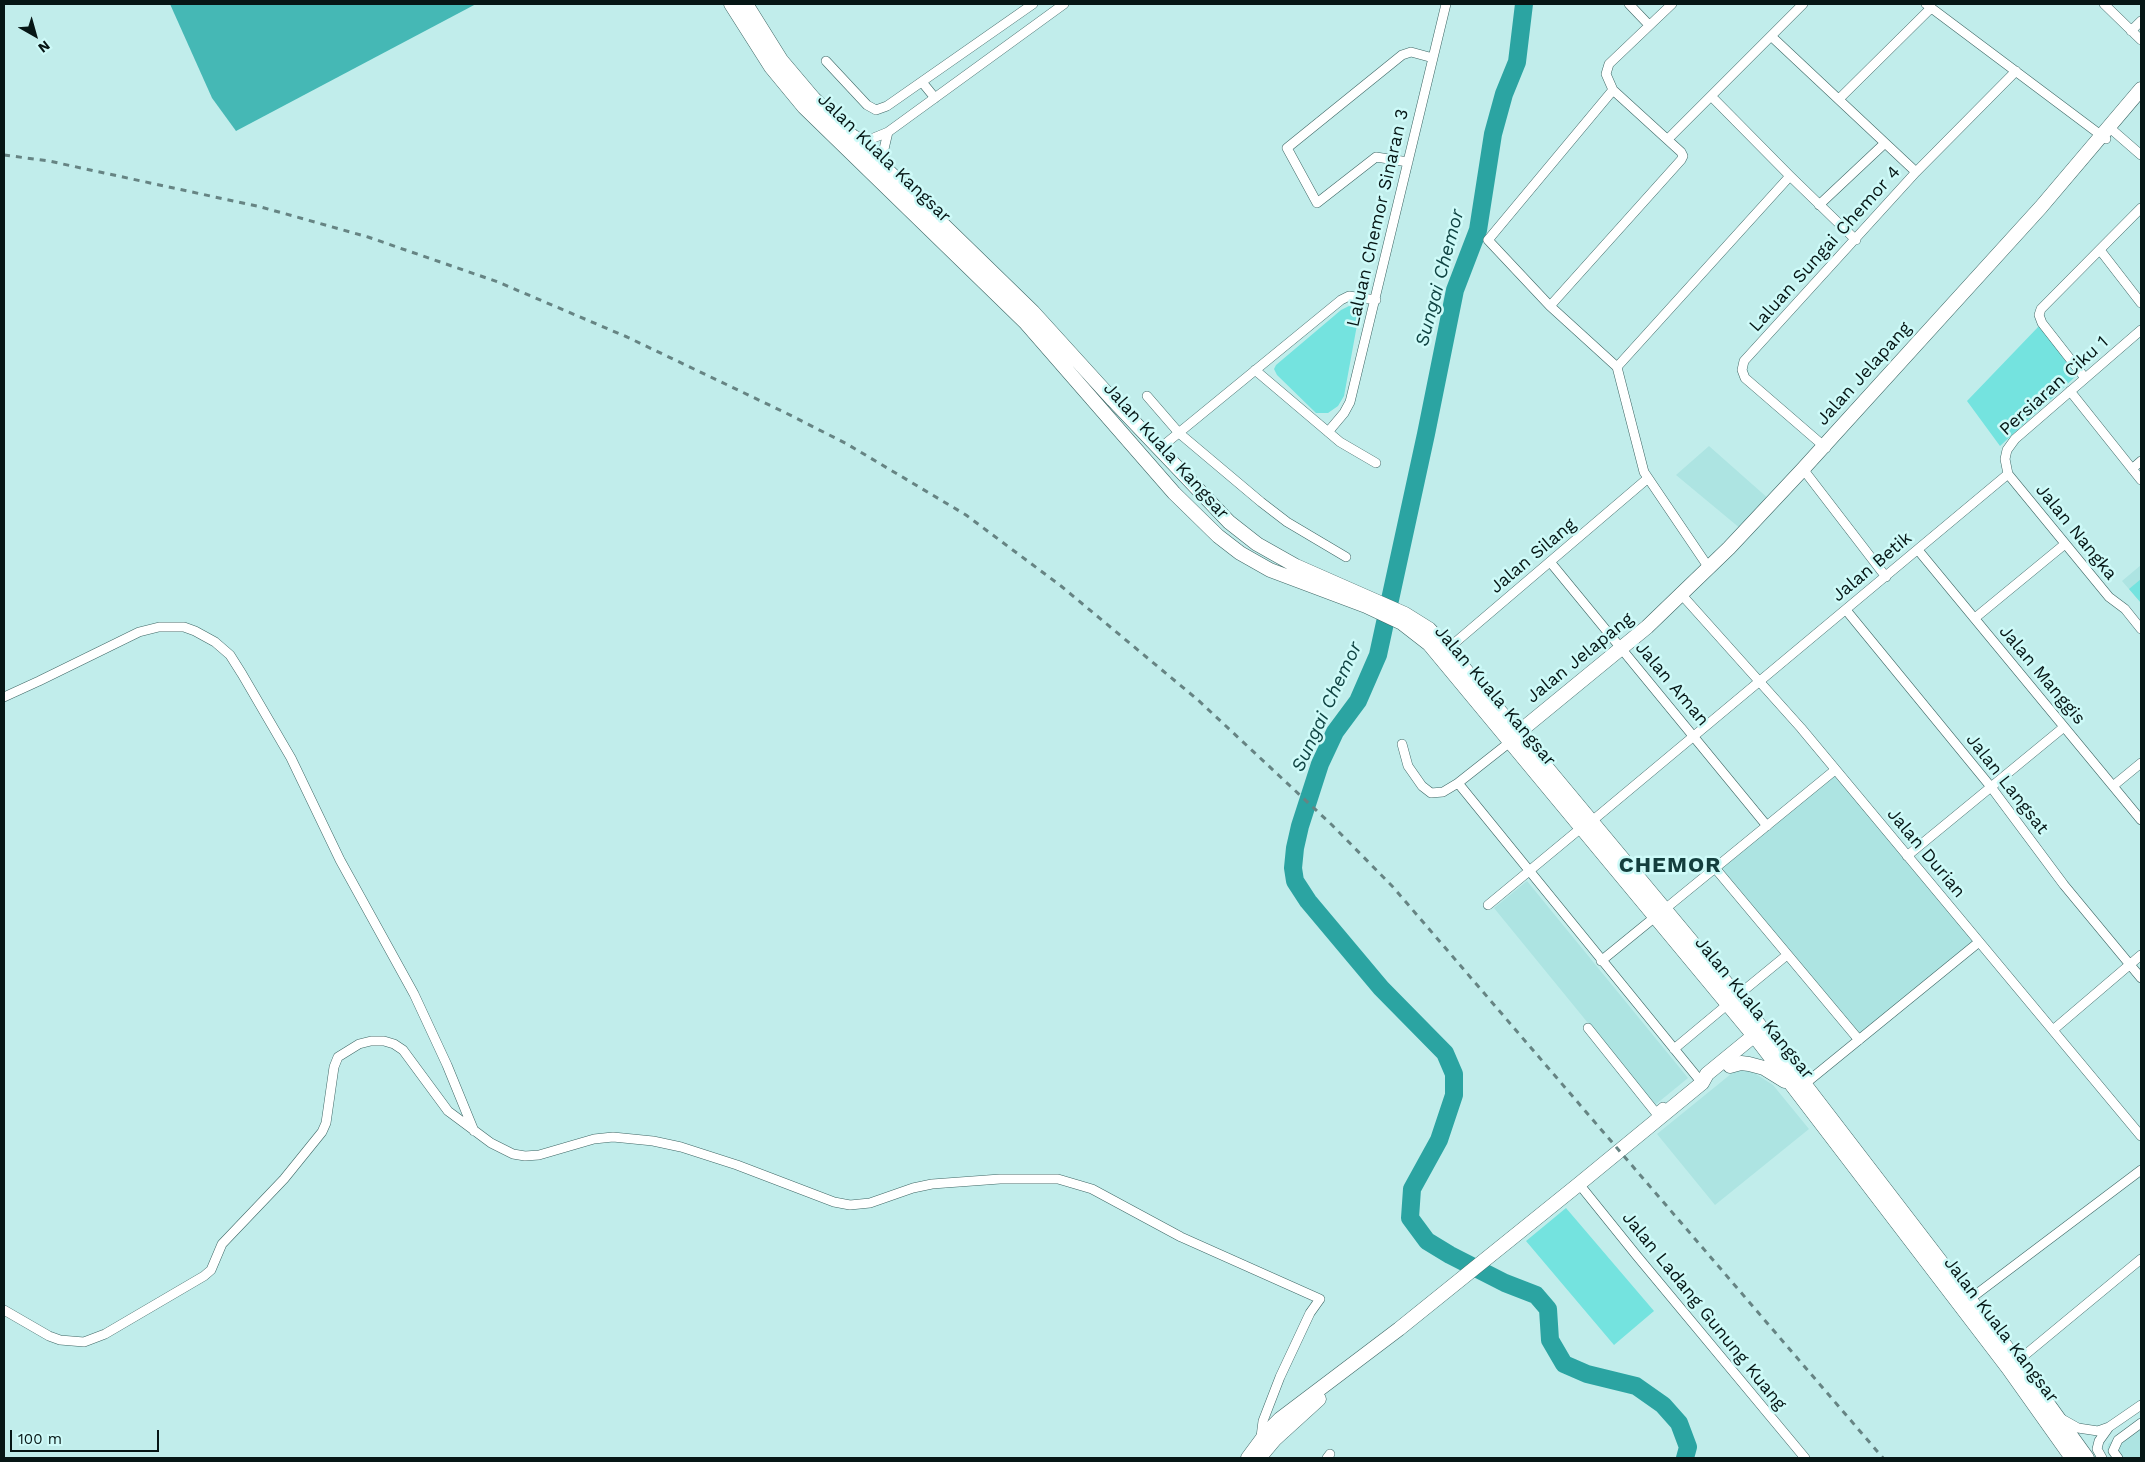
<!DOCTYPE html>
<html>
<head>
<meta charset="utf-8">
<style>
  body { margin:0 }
  #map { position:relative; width:2145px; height:1462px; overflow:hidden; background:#c1edeb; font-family:"Work Sans",sans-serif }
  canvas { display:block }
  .frame { position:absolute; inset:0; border:5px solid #061615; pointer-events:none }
  .north { position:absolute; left:10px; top:10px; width:50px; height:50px; -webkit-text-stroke:4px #cefaf8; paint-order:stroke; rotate:142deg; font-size:14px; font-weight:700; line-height:20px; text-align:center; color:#061615 }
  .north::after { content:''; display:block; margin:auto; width:18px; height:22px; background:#061615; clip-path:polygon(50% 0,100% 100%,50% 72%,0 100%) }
  .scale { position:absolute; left:10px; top:1430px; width:149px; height:22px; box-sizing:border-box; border:2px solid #061615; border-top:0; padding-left:6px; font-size:15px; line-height:18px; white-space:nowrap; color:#061615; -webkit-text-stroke:4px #cefaf8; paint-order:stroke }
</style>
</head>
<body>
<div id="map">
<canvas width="2145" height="1462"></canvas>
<div class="frame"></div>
<div class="north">N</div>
<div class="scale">100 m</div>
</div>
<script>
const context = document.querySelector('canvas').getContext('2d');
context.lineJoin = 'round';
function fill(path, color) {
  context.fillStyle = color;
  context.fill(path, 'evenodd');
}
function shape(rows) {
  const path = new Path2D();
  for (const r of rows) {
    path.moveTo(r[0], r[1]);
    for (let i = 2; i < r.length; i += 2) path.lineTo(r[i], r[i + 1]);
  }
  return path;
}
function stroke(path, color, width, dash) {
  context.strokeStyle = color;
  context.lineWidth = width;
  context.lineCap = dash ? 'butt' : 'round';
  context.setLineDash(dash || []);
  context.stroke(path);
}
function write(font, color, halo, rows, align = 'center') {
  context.font = font + ' "Work Sans",sans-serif';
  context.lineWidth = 5;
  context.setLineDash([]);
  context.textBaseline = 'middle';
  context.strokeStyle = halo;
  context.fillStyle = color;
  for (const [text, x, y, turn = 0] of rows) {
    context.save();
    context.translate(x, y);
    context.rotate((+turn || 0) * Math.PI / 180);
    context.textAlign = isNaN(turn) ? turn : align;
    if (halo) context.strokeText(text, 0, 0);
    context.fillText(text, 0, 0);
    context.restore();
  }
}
fill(shape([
  [1709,446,1770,500,1741,529,1676,475],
  [2141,565,2141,603,2122,581],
  [1835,770,1980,947,1860,1045,1715,868],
  [1527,881,1688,1078,1655,1105,1494,908],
  [1742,1065,1773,1085,1809,1129,1715,1205,1657,1134],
  [2141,1417,2141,1458,2111,1458,2107,1452,2108,1444]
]), '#ade4e2');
fill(shape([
  [1349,306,1356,308,1359,314,1344,396,1338,406,1328,413,1316,413,1277,375,1274,369,1276,365,1341,310],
  [2040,325,2076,376,2000,446,1967,401],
  [2141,579,2141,603,2129,589],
  [1566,1208,1654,1311,1614,1345,1526,1241]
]), '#74e3df');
fill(shape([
  [170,4,476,4,236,131,212,98]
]), '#45b8b5');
stroke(shape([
  [1524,4,1517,62,1504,94,1493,134,1478,230,1455,290,1426,434,1378,655,1358,701,1335,732,1320,764,1300,826,1295,848,1293,868,1295,881,1308,901,1381,988,1445,1053,1454,1074,1454,1095,1439,1140,1412,1189,1410,1218,1427,1241,1450,1255,1505,1283,1536,1295,1548,1309,1550,1340,1564,1364,1587,1374,1636,1386,1663,1405,1679,1423,1688,1447,1685,1458]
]), '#2ba4a2', 18);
const minor = shape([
  [1629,4,1649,25],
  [1926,4,2106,139],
  [2104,4,2141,40],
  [2131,31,2141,21],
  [1771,36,1916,172],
  [826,61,867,105,876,110,887,106,1033,4],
  [922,82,935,98],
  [1613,90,1488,240,1550,306,1617,367,1644,472,1709,568],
  [1711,96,1790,176,1856,240],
  [1839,99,1931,8],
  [2110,128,2141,155],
  [853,135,871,139,888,132,1064,4],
  [1668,139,1803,4],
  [1408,162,1376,157,1317,203,1287,148,1402,55,1411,52,1433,58],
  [885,167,884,149,888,132],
  [1819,205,1885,143],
  [2100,250,2141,303],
  [1550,306,1681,160,1683,156,1681,152,1613,90,1606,74,1609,64,1672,4],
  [2141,330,2015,439,2007,450,2005,459,2008,474,2109,597,2125,609,2141,629],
  [1617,367,1790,176],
  [1255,370,1340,442,1376,463],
  [2085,378,2042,323,2039,315,2041,309,2141,208],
  [2070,391,2141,480],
  [1147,396,1179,433,1261,502,1287,522,1346,557],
  [1328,432,1344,413,1350,402,1446,4],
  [1826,448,1745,378,1742,370,1744,361,1916,172,2016,71],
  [1159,449,1341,300,1349,296,1376,300],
  [1803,469,1886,577],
  [2132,469,2141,461],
  [1918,550,2141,820],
  [1551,563,1767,826],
  [1681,594,1801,728,2141,1136],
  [1846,610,1991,787,2064,885,2141,978],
  [1975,618,2065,544],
  [1444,652,1647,479],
  [4,697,39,681,139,632,159,627,184,627,195,631,215,642,230,655,242,674,291,758,340,860,414,994,447,1065,474,1131],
  [1402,744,1408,766,1422,786,1431,793,1443,792,1458,783,1510,742],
  [1458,783,1702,1083],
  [2113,786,2141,763],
  [1592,821,2008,474],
  [1907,856,2064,727],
  [1715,868,1859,1040],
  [1488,905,1581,828],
  [1665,909,1835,770],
  [1601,961,1655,917],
  [1737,996,1787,955],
  [1588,1028,1656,1113,1663,1107],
  [2053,1030,2141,955],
  [1674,1049,1728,1004],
  [1801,1087,1979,942],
  [1579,1184,1637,1256,1805,1458],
  [1966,1302,2141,1170],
  [4,1310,49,1336,60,1340,84,1342,105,1334,204,1276,211,1270,222,1244,284,1179,322,1132,326,1123,334,1067,338,1057,359,1044,371,1041,384,1041,394,1044,403,1050,448,1111,491,1143,513,1154,525,1156,539,1155,594,1139,613,1137,653,1141,681,1147,737,1165,834,1202,850,1205,870,1203,913,1188,932,1184,1000,1179,1058,1179,1092,1189,1181,1237,1320,1299,1310,1313,1280,1377,1263,1421,1261,1437],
  [2014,1364,2141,1259],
  [2062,1419,2078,1428,2098,1431,2109,1427,2141,1405],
  [1327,1458,1330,1454],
  [2102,1458,2097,1449,2099,1441,2109,1427],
  [2118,1458,2113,1451,2118,1440,2141,1423]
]);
const primary = shape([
  [1511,741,1519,732,1647,627,1729,548,1803,469,2041,207,2141,89],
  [1248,1458,1268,1431,1280,1419,1399,1329,1579,1184,1702,1083,1707,1074,1762,1029],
  [1259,1458,1275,1439,1319,1399]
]);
const trunk = shape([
  [731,4,771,67,804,107,1025,322,1174,493,1218,536,1240,553,1270,570,1366,606,1402,623,1429,644,1759,1042,2008,1368,2072,1458],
  [746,4,781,60,814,99,1033,312,1113,400,1229,522,1257,544,1296,566,1405,614,1429,629,1448,649,1737,996,2017,1361,2087,1458],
  [1730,1066,1741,1063,1749,1064,1764,1068,1785,1081]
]);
stroke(minor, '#3e6765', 10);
stroke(primary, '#3e6765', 15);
stroke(trunk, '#3e6765', 15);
stroke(minor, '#fff', 9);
stroke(primary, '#fff', 14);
stroke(trunk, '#fff', 14);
stroke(shape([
  [4,155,49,161,261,207,368,237,498,282,627,337,786,413,847,444,966,515,1061,586,1198,700,1332,825,1393,887,1883,1458]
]), '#668483', 3, [6, 6]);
write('18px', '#061615', '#cefaf8', [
  ["Jalan Kuala Kangsar",884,158,44],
  ["Laluan Chemor Sinaran 3",1378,218,-77],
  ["Laluan Sungai Chemor 4",1825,249,-48],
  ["Jalan Jelapang",1864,374,-48],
  ["Persiaran Ciku 1",2054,386,-42],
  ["Jalan Kuala Kangsar",1166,451,48],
  ["Jalan Nangka",2076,532,51],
  ["Jalan Silang",1533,556,-40],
  ["Jalan Betik",1872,567,-40],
  ["Jalan Jelapang",1580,658,-39],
  ["Jalan Manggis",2042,675,50],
  ["Jalan Aman",1672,684,50],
  ["Jalan Kuala Kangsar",1495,696,50],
  ["Jalan Langsat",2007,784,52],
  ["Jalan Durian",1926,853,50],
  ["Jalan Kuala Kangsar",1754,1008,51],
  ["Jalan Ladang Gunung Kuang",1704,1311,51],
  ["Jalan Kuala Kangsar",2001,1330,53]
]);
write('italic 19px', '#0f4342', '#cefaf8', [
  ["Sungai Chemor",1440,278,-75],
  ["Sungai Chemor",1327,707,-65]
]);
context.letterSpacing = '1px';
write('bold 22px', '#143e3d', '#cefaf8', [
  ["CHEMOR",1670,866]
]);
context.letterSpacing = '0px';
</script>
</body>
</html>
